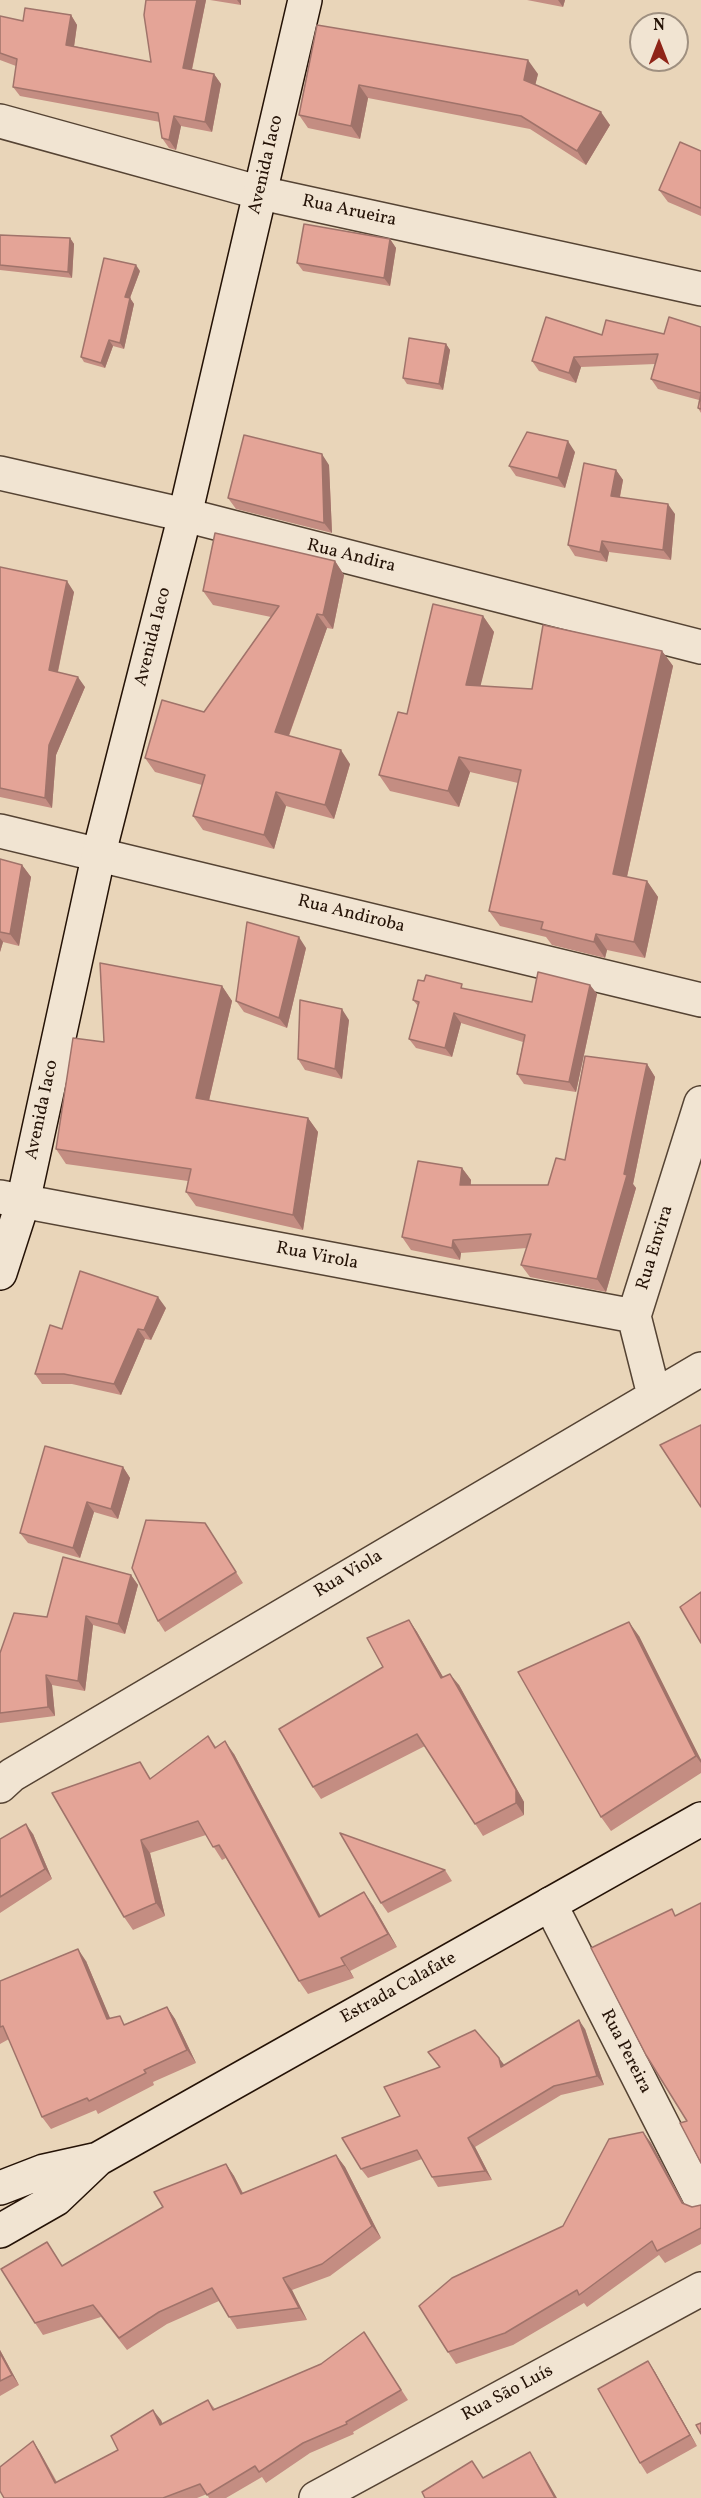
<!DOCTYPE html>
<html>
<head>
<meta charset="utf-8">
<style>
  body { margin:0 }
  #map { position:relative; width:701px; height:2498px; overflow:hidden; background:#e9d5b9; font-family:Vollkorn,serif }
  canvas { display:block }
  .north { position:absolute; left:629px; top:12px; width:60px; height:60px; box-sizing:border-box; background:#f1e4d2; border:2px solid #9f9080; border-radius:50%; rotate:0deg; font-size:16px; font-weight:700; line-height:24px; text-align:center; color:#241206 }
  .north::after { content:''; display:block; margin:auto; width:21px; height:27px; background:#8f2418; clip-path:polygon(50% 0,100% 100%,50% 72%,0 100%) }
</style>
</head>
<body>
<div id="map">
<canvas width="701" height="2498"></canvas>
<div class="north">N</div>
</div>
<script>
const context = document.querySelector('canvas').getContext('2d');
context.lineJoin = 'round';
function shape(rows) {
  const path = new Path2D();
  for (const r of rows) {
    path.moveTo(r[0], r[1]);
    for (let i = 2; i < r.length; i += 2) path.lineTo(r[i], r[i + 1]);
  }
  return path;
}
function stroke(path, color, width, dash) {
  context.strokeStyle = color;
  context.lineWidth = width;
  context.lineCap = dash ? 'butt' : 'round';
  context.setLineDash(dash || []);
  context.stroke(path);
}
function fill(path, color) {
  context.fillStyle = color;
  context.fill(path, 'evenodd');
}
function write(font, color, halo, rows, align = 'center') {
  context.font = font + ' Vollkorn,serif';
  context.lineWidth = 4.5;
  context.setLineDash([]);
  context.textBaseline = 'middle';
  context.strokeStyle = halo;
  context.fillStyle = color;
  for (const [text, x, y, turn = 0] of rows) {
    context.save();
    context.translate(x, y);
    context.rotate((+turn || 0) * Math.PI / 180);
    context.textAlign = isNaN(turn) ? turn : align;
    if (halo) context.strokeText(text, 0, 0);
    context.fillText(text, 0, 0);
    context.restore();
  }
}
const street = shape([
  [0,121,261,193,701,289],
  [0,473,185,515,701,647],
  [0,831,701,1000],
  [0,1197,634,1316],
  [654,1395,634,1316,701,1103],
  [0,1786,12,1775,701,1369],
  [550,1904,701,2200],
  [316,2498,701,2289]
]);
const secondary = shape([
  [0,1273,23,1202,99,853,185,515,305,0],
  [0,2188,44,2171,98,2159],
  [0,2231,56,2199,98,2159,701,1819]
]);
stroke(street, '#554333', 36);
stroke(secondary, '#241206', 36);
stroke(street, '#f1e4d2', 33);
stroke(secondary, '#f1e4d2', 33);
fill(shape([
  [146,0,206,0,192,70,214,74,221,84,212,132,181,126,176,150,169,148,162,138,160,122,20,96,13,87,16,66,0,60,0,16,23,21,71,15,77,25,74,46,151,62],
  [210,0,241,0,241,5],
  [527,0,565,0,563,7],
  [317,25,538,74,535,85,610,125,586,165,530,129,368,98,360,139,308,128,299,115],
  [701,151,701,216,668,202,659,190],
  [0,235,70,238,74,244,72,278,0,270],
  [390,239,396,248,390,286,303,271,297,263],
  [140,271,130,298,134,304,124,349,113,346,105,368,84,362,81,357],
  [701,327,701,413,698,408,699,400,658,389,651,379,655,364,581,367,576,383,539,371,532,361,602,335,664,334],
  [446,344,450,350,443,390,407,384,403,378],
  [575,452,565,488,516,476,509,466],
  [329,465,332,533,236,509,228,498],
  [616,470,623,480,620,497,675,514,671,560,609,552,607,562,575,556,568,545],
  [335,561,344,575,333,629,327,628,289,736,350,764,334,819,286,806,274,849,203,830,193,816,202,785,155,772,145,758,204,712,271,617,213,605,203,591],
  [0,567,74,592,58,672,85,687,56,755,52,808,0,797],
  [483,616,494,632,480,686,532,689,662,651,673,666,627,877,647,881,658,897,645,958,607,950,605,958,552,945,546,937,500,926,489,911,518,783,470,772,459,807,390,791,379,775,407,714],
  [0,859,22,865,31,877,19,946,3,942,0,952],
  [306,948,287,1028,244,1012,236,1001],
  [590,985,597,994,576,1092,524,1084,517,1074,523,1042,461,1023,452,1057,416,1048,409,1039,418,1006,413,1000,466,989,532,1002],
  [222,986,232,1001,209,1101,308,1118,318,1132,303,1230,196,1206,186,1192,188,1181,66,1164,56,1149,104,1042],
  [349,1020,342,1079,305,1070,298,1059],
  [647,1064,655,1077,633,1184,636,1188,606,1292,530,1277,521,1265,527,1248,461,1253,460,1260,411,1250,402,1237,462,1168,471,1180,471,1185,548,1185,565,1160],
  [166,1308,151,1340,145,1339,121,1395,72,1384,42,1384,35,1374,62,1329],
  [123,1467,130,1478,118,1519,94,1512,80,1558,28,1543,20,1533],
  [205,1523,243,1583,165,1632,158,1621],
  [131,1575,138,1585,125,1634,93,1625,85,1691,52,1685,55,1716,0,1723,0,1653,47,1617],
  [409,1620,417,1632,443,1677,459,1685,524,1802,524,1815,483,1836,425,1746,321,1799,313,1787,383,1667],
  [639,1636,701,1760,701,1773,611,1831,601,1817],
  [208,1736,216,1747,234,1754,321,1916,373,1905,397,1947,350,1971,354,1978,308,1994,299,1981,226,1858,222,1860,206,1835,150,1853,165,1916,133,1930,124,1917,151,1779],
  [33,1834,52,1879,0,1913,0,1839],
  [445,1870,452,1881,388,1913,381,1903],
  [86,1961,110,2019,125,2024,167,2007,175,2019,196,2063,153,2082,154,2085,98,2114,96,2110,51,2129,42,2117,9,2039,0,2044,0,1981],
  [585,2029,604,2085,561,2095,475,2147,492,2180,438,2187,432,2177,422,2159,368,2178,361,2169,400,2116,504,2065],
  [643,2132,651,2143,684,2204,692,2207,701,2205,701,2244,665,2263,659,2255,587,2307,584,2303,513,2345,456,2364,448,2352,563,2226],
  [336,2155,345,2167,381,2238,330,2276,292,2290,307,2320,237,2329,219,2301,167,2324,127,2350,101,2317,43,2335,35,2323,47,2242,62,2266,163,2207,226,2164,234,2176,243,2193],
  [371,2343,408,2400,353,2432,354,2434,310,2453,266,2483,262,2477,226,2498,209,2498,207,2494,197,2498,4,2498,33,2441,40,2452,57,2482,118,2450,161,2420,162,2424,208,2400,215,2409],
  [0,2350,19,2385,0,2396],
  [648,2361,655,2372,697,2446,647,2474,640,2463]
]), '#c48d82');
fill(shape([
  [197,0,206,0,190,78,183,68],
  [237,0,241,0,241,5],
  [558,0,565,0,563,7],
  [71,15,77,25,73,54,66,45],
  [528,60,538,74,533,94,524,80],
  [214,74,221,84,212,132,205,122],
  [359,85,368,98,360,139,351,126],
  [601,112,610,125,586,165,577,151],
  [174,116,181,126,176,150,169,140],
  [70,238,74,244,72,278,68,272],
  [390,239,396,248,390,286,384,278],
  [136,265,140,271,128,303,125,297],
  [130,298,134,304,124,349,120,343],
  [109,340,113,346,105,368,101,363],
  [446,344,450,350,443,390,439,384],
  [574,357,581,367,576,383,569,373],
  [568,441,575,452,565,488,558,478],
  [322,454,329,465,332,533,324,523],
  [616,470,623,480,618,506,611,496],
  [668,504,675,514,671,560,663,550],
  [602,541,609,552,607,562,600,552],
  [335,561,344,575,333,629,323,615],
  [67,581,74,592,56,680,49,670],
  [317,614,327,628,285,746,275,732],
  [483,616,494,632,477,700,466,685],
  [662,651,673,666,624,890,613,874],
  [78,677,85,687,56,755,52,808,45,798,49,745],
  [341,750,350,764,334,819,325,805],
  [459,757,470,772,459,807,448,791],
  [276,792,286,806,274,849,264,835],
  [22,865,31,877,19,946,10,934],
  [647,881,658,897,645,958,634,942],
  [596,934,607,950,605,958,594,942],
  [299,937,306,948,287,1028,279,1018],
  [0,938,3,942,0,952],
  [590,985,597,994,576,1092,569,1082],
  [222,986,232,1001,206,1113,196,1098],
  [342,1009,349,1020,342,1079,335,1069],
  [454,1013,461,1023,452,1057,445,1048],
  [647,1064,655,1077,633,1184,636,1188,606,1292,597,1279,624,1174],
  [308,1118,318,1132,303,1230,293,1215],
  [462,1168,471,1180,469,1198,460,1185],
  [453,1240,461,1253,460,1260,452,1248],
  [158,1297,166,1308,151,1340,144,1330],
  [138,1329,145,1339,121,1395,114,1384],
  [123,1467,130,1478,118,1519,111,1509],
  [87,1502,94,1512,80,1558,73,1548],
  [131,1575,138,1585,125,1634,118,1624],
  [86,1616,93,1625,85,1691,78,1681],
  [409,1620,417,1632,450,1689,441,1678],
  [629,1622,639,1636,701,1760,701,1763,696,1756],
  [450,1674,459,1685,524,1802,524,1815,516,1803],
  [46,1675,52,1685,55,1716,48,1707],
  [225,1741,234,1754,328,1930,319,1917],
  [26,1824,33,1834,52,1879,45,1869],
  [141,1840,150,1853,165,1916,156,1903],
  [364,1892,373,1905,397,1947,388,1934],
  [78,1949,86,1961,116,2032,107,2019],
  [341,1958,350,1971,354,1978,345,1965],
  [167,2007,175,2019,196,2063,187,2050],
  [579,2020,585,2029,604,2085,597,2076],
  [499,2058,506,2067,501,2067],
  [643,2132,651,2143,690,2215,682,2203],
  [468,2138,475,2147,492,2180,485,2171],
  [336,2155,345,2167,381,2238,372,2226],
  [226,2164,234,2176,249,2206,241,2194],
  [283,2278,292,2290,307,2320,299,2308],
  [0,2350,19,2385,12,2375,0,2353],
  [648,2361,655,2372,697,2446,690,2435],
  [153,2410,161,2420,167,2435,160,2425],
  [33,2441,40,2452,62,2493,55,2483],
  [530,2452,538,2465,557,2498,555,2498]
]), '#a0736a');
const building = shape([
  [146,0,197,0,183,68,214,74,205,122,174,116,169,140,162,138,158,113,13,87,17,59,0,53,0,16,23,21,25,8,71,15,66,45,151,62,144,15,146,0],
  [317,25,528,60,524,80,601,112,577,151,521,116,359,85,351,126,299,115,317,25],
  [680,142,701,151,701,208,659,190,680,142],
  [304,224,390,239,384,278,297,263,304,224],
  [0,235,70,238,68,272,0,265,0,235],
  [104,258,136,265,125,297,130,298,120,343,109,340,101,363,81,357,104,258],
  [546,317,602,335,606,320,664,334,669,317,701,327,701,393,651,379,658,354,574,357,569,373,532,361,546,317],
  [409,338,446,344,439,384,403,378,409,338],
  [701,394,701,409,698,408,701,394],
  [527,432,568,441,558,478,509,466,527,432],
  [244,435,322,454,324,523,228,498,244,435],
  [584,463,616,470,611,496,668,504,663,550,602,541,600,552,568,545,584,463],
  [215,533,335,561,323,615,317,614,275,732,341,750,325,805,276,792,264,835,193,816,205,775,145,758,162,700,204,712,279,606,203,591,215,533],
  [0,567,67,581,49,670,78,677,49,745,45,798,0,788,0,567],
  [433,604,483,616,466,685,532,689,543,625,662,651,613,874,647,881,634,942,596,934,594,942,541,929,543,922,489,911,521,770,459,757,448,791,379,775,398,712,407,714,433,604],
  [0,859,22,865,10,934,0,932,0,859],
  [247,922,299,937,279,1018,236,1001,247,922],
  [100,963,222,986,196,1098,308,1118,293,1215,186,1192,191,1169,56,1149,73,1038,104,1042,100,963],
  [538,972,590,985,569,1082,517,1074,525,1035,454,1013,445,1048,409,1039,419,1002,413,1000,418,980,424,981,426,975,462,984,461,988,532,1002,538,972],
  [300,1000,342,1009,335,1069,298,1059,300,1000],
  [585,1056,647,1064,624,1174,627,1175,597,1279,521,1265,531,1234,453,1240,452,1248,402,1237,418,1161,462,1168,460,1185,548,1185,556,1158,565,1160,585,1056],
  [80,1271,158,1297,144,1330,138,1329,114,1384,64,1374,35,1374,50,1325,62,1329,80,1271],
  [701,1425,701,1507,660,1445,701,1425],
  [45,1446,123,1467,111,1509,87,1502,73,1548,20,1533,45,1446],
  [146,1520,205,1523,236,1572,158,1621,132,1568,146,1520],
  [63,1557,131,1575,118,1624,86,1616,78,1681,46,1675,48,1707,0,1713,0,1653,14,1613,47,1617,63,1557],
  [701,1592,701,1643,680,1607,701,1592],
  [409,1620,441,1678,450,1674,516,1790,516,1803,475,1824,417,1734,313,1787,279,1729,383,1667,367,1638,409,1620],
  [629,1622,696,1756,601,1817,518,1672,629,1622],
  [208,1736,215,1748,225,1741,319,1917,364,1892,388,1934,341,1958,345,1965,299,1981,219,1845,213,1847,198,1821,141,1840,156,1903,124,1917,52,1793,140,1762,150,1779,208,1736],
  [26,1824,45,1869,0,1897,0,1839,26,1824],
  [340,1833,379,1847,445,1870,381,1903,340,1833],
  [701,1903,701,2163,680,2123,687,2121,646,2055,591,1948,672,1909,675,1916,701,1903],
  [78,1949,107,2019,120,2016,124,2025,167,2007,187,2050,144,2070,146,2073,89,2101,87,2098,42,2117,3,2026,0,2027,0,1981,78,1949],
  [579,2020,597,2076,554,2086,468,2138,485,2171,432,2177,417,2150,361,2169,342,2138,400,2116,384,2087,440,2067,428,2052,475,2030,499,2058,501,2067,579,2020],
  [643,2132,682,2203,692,2207,701,2205,701,2228,657,2251,652,2241,579,2295,577,2290,505,2333,448,2352,419,2306,452,2278,563,2226,609,2139,643,2132],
  [336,2155,372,2226,322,2264,283,2278,299,2308,229,2317,212,2288,159,2312,119,2338,93,2305,35,2323,1,2269,47,2242,62,2266,163,2207,154,2192,226,2164,241,2194,336,2155],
  [364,2332,401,2390,346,2422,347,2424,303,2443,259,2472,255,2466,207,2495,200,2484,163,2498,4,2498,0,2491,0,2467,33,2441,55,2483,118,2450,111,2436,153,2410,160,2425,208,2400,213,2410,321,2364,364,2332],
  [0,2353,12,2375,0,2381,0,2353],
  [648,2361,690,2435,640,2463,598,2389,648,2361],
  [701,2423,701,2434,696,2425,701,2423],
  [530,2452,555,2498,425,2498,422,2492,472,2461,483,2478,530,2452]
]);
fill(building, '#e4a497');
stroke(building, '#a0736a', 1.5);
write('18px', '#241206', '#f1e4d2', [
  ["Avenida Iaco",267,165,-77],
  ["Rua Arueira",349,212,12],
  ["Rua Andira",351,557,14],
  ["Avenida Iaco",154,637,-76],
  ["Rua Andiroba",351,915,14],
  ["Avenida Iaco",43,1110,-78],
  ["Rua Envira",656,1248,-73],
  ["Rua Virola",317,1257,11],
  ["Rua Viola",349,1575,-31],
  ["Estrada Calafate",399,1989,-29],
  ["Rua Pereira",625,2052,63],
  ["Rua São Luís",508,2394,-28]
]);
</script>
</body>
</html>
